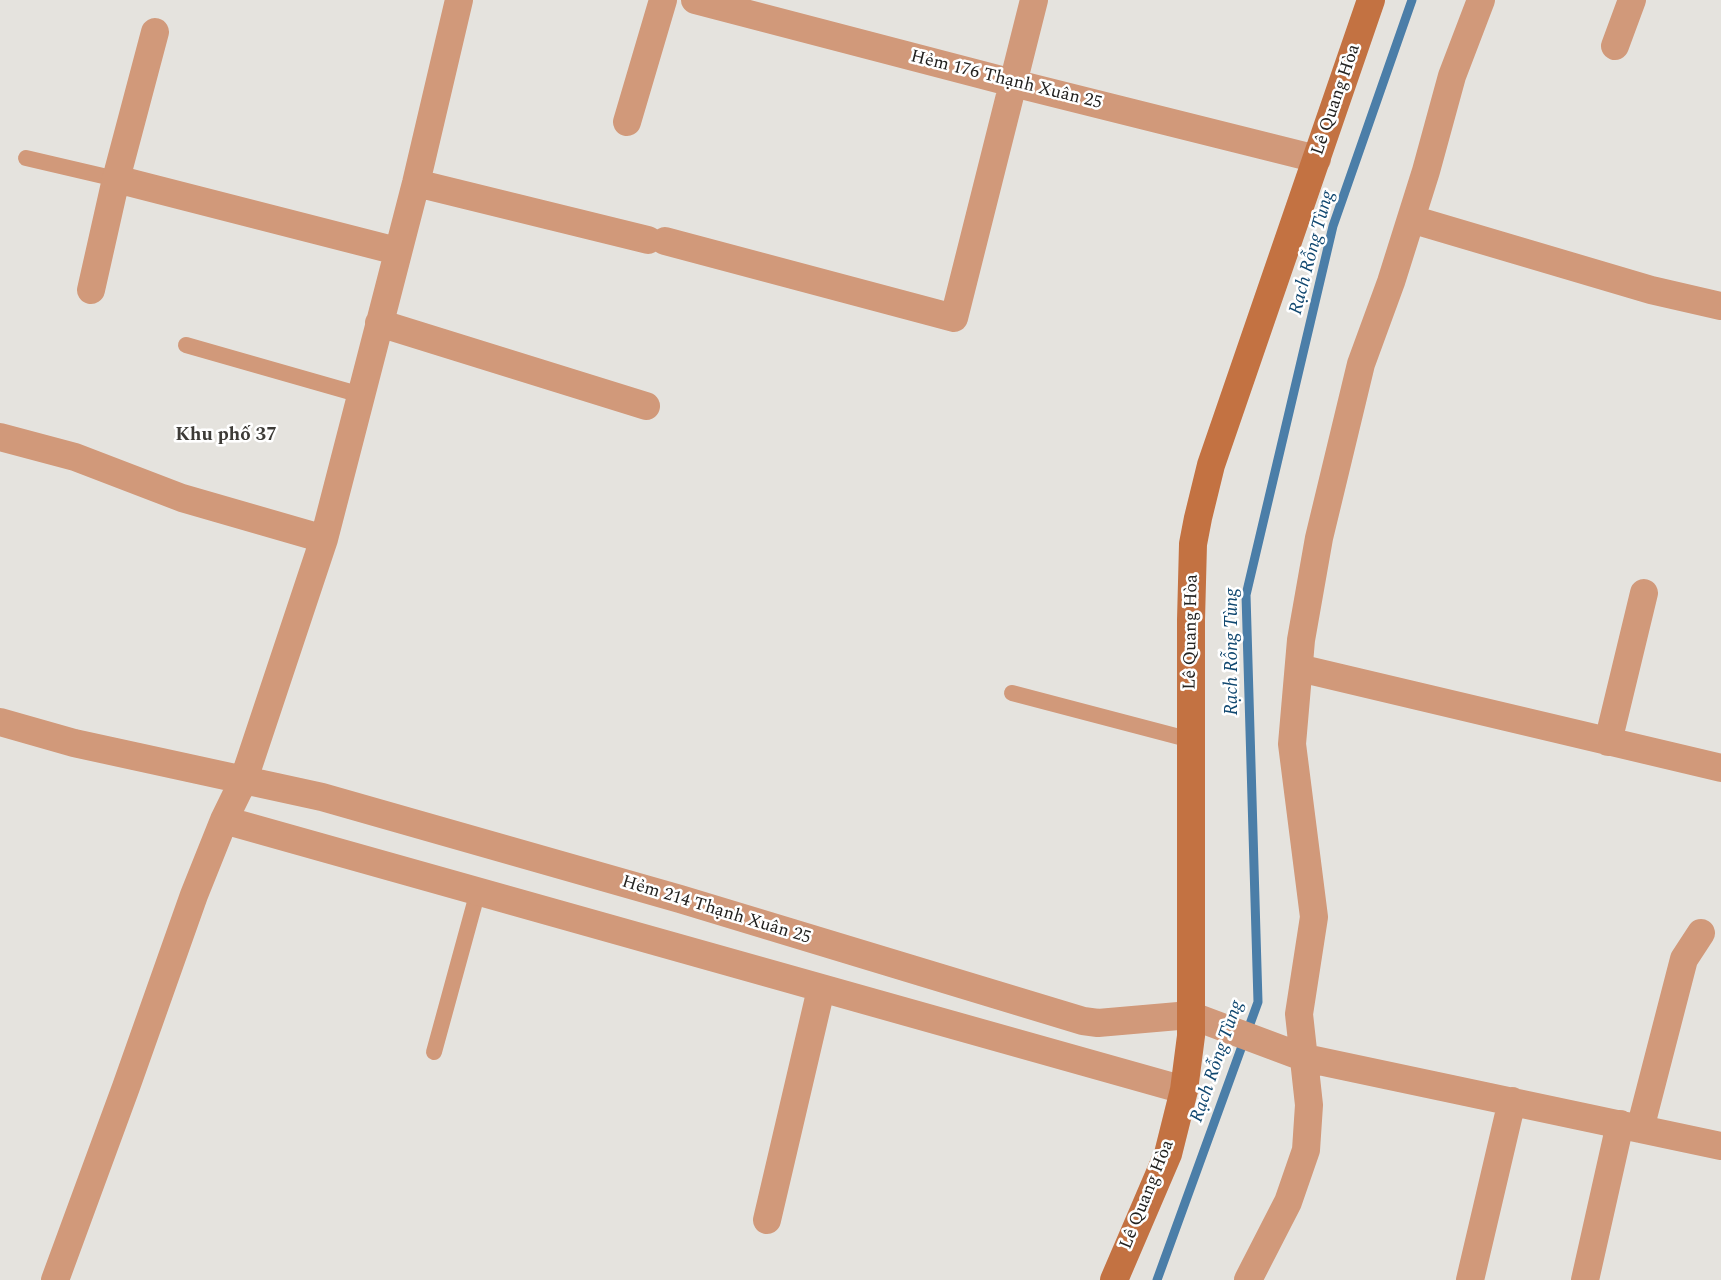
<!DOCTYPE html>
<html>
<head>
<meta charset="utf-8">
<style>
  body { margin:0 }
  canvas { display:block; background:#e5e3de }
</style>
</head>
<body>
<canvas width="1721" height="1280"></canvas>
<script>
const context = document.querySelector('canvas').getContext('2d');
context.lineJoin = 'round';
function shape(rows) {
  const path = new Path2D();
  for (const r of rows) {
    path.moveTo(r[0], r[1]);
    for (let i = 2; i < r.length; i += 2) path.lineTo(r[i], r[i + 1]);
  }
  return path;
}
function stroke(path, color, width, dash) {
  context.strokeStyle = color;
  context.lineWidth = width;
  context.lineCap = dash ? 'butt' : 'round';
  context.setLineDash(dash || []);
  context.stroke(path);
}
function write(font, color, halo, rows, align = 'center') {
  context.font = font + ' Spectral,serif';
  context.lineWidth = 5;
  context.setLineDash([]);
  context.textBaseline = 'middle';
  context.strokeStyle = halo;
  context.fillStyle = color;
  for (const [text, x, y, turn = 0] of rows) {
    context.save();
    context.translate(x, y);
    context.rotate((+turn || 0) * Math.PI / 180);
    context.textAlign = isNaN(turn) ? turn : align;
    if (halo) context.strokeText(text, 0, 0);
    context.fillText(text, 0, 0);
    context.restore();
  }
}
stroke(shape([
  [1157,1280,1258,1002,1246,595,1333,226,1412,0]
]), '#4b7ea8', 9);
stroke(shape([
  [26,158,116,179],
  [186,345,361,395],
  [1012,693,1191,740],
  [434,1052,478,891]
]), '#d1997a', 16);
stroke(shape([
  [695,0,1013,83,1317,159],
  [1615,46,1632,0],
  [627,122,663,0],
  [116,179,155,32],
  [416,183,648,240],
  [1411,219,1651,290,1721,306],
  [665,241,954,318,1034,0],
  [91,290,116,179,397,251],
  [379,323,646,406],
  [0,437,75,457,182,498,324,539],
  [1299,668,1721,768],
  [0,722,74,743,322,797,680,899,1083,1021,1098,1023,1190,1015,1305,1058,1721,1146],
  [1608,742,1644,593],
  [224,820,1184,1090],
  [1640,1129,1684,959,1701,933],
  [767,1220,821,989],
  [55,1280,126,1087,194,895,224,820,244,779,324,539,416,183,459,0],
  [1248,1280,1288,1202,1306,1150,1309,1105,1299,1014,1314,917,1292,744,1301,640,1319,538,1361,364,1391,282,1426,171,1452,76,1481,0],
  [1470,1280,1512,1101],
  [1585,1280,1620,1124]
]), '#d1997a', 28);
stroke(shape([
  [1114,1280,1168,1154,1184,1090,1191,1036,1191,620,1193,544,1198,518,1211,465,1371,0]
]), '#c37242', 28);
write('18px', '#22211f', '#fff', [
  ["Hẻm 176 Thạnh Xuân 25",1006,81,14],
  ["Lê Quang Hòa",1337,100,-71],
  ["Lê Quang Hòa",1192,632,-89],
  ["Hẻm 214 Thạnh Xuân 25",716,911,17],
  ["Lê Quang Hòa",1148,1195,-68]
]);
write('italic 19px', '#114870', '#fff', [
  ["Rạch Rỗng Tùng",1313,253,-75],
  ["Rạch Rỗng Tùng",1233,652,-90],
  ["Rạch Rỗng Tùng",1218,1062,-71]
]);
write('bold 19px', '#3d3b37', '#fff', [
  ["Khu phố 37",226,436]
]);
</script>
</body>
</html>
